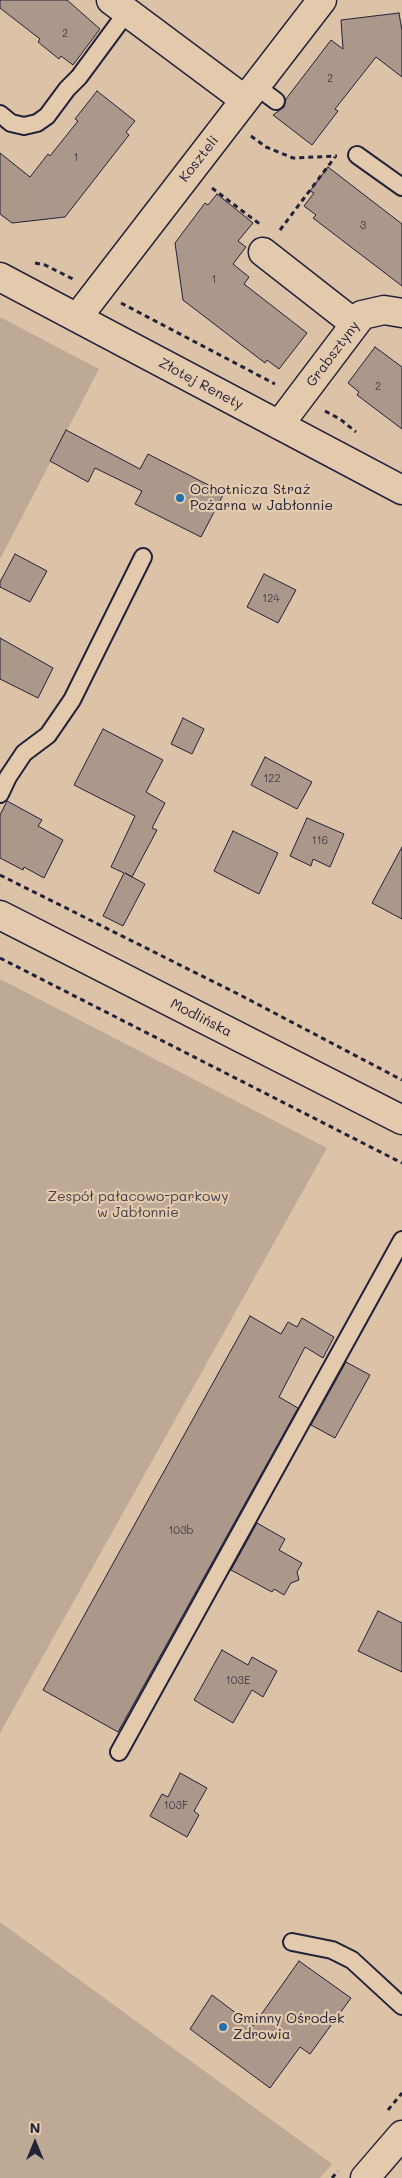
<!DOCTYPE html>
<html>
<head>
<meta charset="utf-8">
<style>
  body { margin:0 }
  #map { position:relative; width:402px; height:2178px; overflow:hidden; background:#dcc3a7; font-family:Mali,sans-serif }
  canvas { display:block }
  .north { position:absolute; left:10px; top:2118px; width:50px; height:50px; -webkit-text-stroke:4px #e4caac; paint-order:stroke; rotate:0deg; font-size:14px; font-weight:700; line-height:20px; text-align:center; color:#22223b }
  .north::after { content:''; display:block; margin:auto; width:18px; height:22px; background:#22223b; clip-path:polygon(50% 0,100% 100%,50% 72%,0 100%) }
</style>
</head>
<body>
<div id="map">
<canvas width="402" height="2178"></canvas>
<div class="north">N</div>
</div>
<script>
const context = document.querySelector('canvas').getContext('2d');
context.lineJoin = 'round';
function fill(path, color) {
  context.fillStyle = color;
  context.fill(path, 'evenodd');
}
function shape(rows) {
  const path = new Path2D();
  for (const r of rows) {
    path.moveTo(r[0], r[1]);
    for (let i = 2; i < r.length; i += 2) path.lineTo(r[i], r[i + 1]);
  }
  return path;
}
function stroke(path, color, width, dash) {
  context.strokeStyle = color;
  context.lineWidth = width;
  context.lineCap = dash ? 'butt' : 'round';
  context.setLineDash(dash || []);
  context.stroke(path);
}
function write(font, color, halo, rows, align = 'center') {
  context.font = font + ' Mali,sans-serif';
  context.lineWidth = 4.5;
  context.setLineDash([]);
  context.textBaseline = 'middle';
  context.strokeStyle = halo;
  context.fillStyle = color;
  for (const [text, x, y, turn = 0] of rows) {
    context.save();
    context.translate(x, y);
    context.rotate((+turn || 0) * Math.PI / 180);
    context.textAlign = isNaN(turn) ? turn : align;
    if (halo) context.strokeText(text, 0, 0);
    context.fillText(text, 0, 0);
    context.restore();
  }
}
fill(shape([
  [0,317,99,369,0,559],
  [0,979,327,1148,0,1733],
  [0,1922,332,2164,320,2178,0,2178]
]), '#bea996');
const building = shape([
  [0,0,67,0,100,29,73,65,61,56,59,59,38,42,40,39,0,8,0,0],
  [399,13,402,31,402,77,376,57,335,109,338,111,312,145,273,115,284,107,286,99,331,40,343,49,341,20,399,13],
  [97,91,135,121,126,132,129,135,65,217,12,223,0,214,0,153,30,177,48,154,50,156,78,121,75,119,97,91],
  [328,167,402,224,402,286,313,218,316,215,304,206,314,193,310,191,328,167],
  [217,194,253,223,238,241,246,247,233,264,249,277,244,284,307,333,279,369,267,360,265,363,183,300,175,243,205,203,208,205,217,194],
  [375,347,402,367,402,429,357,395,359,392,348,383,375,347],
  [66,430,140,469,148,454,224,493,201,537,135,504,142,491,95,468,88,482,50,461,66,430],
  [15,554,47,571,30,602,0,587,0,582,15,554],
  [264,574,296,590,278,623,247,607,264,574],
  [0,638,53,668,38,698,0,679,0,638],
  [183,718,204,729,192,754,171,744,183,718],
  [103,729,163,760,146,792,165,803,152,828,157,830,132,877,125,873,145,884,123,926,103,916,124,873,111,867,135,816,74,785,103,729],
  [265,757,312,782,297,809,251,785,265,757],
  [7,801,42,820,38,826,63,840,44,878,24,867,23,870,0,858,0,815,7,801],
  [307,818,344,834,330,867,313,859,311,866,290,856,307,818],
  [233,831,278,853,259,894,214,871,233,831],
  [402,847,402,919,372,903,402,847],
  [250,1316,281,1334,288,1322,297,1327,302,1318,334,1337,323,1358,305,1347,279,1397,298,1408,118,1732,43,1690,250,1316],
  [346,1362,370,1375,335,1438,311,1425,346,1362],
  [257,1523,285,1539,279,1550,302,1563,297,1572,299,1580,291,1583,284,1595,274,1589,272,1592,231,1570,257,1523],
  [378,1611,402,1623,402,1672,358,1651,378,1611],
  [222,1650,248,1665,252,1657,277,1671,263,1697,252,1690,233,1723,194,1700,222,1650],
  [180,1773,207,1788,194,1811,199,1815,187,1837,150,1816,162,1794,168,1797,180,1773],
  [299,1961,351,1998,310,2054,300,2047,270,2088,190,2029,212,1995,253,2026,299,1961]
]);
fill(building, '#ab988b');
stroke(building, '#22223b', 1);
const service = shape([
  [256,86,276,101],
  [0,114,11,123,24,126,37,123,47,116,67,89,79,77,127,12],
  [357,155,402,187],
  [0,794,8,777,24,753,48,735,72,700,143,557],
  [119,1752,402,1240],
  [292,1942,332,1950,352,1960,402,2006]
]);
const minor = shape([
  [111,0,245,100],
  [263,252,355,324],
  [0,277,402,490],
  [77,318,322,0],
  [279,425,362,315,384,310,402,313],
  [365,2178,402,2135]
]);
const secondary = shape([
  [0,915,402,1120]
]);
stroke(service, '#22223b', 20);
stroke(minor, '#22223b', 31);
stroke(secondary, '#22223b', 31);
stroke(shape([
  [251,136,266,147,293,158,337,156],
  [212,188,261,225],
  [280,230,335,157],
  [35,263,45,265,73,279],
  [121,303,275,384],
  [325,411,340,419,356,432],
  [0,875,242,996,402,1080],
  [0,958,402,1163],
  [388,2110,402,2093],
  [332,2178,338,2171]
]), '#22223b', 3, [5, 4]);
stroke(service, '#e4caac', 16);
stroke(minor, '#e4caac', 28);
stroke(secondary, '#e4caac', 28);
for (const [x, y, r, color] of [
  [180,498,5,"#1f6fb2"],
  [223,2027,5,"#1f6fb2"]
]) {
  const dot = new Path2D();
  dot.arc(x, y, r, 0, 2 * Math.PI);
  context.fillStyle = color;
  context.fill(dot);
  stroke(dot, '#e4caac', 2);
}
write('11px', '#44404f', null, [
  ["2",65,34],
  ["2",330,79],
  ["1",76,158],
  ["3",363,226],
  ["1",214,280],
  ["2",378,387],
  ["124",271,599],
  ["122",272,779],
  ["116",320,841],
  ["103b",181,1531],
  ["103E",238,1681],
  ["103F",176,1806]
]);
write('14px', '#22223b', '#e4caac', [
  ["Koszteli",199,159,-52],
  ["Grabsztyny",333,354,-53],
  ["Złotej Renety",201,384,28],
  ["Modlińska",201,1018,27]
]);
write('14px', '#22223b', '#e4caac', [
  ["Ochotnicza Straż",190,490],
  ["Pożarna w Jabłonnie",190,506],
  ["Gminny Ośrodek",233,2019],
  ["Zdrowia",233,2035]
], 'left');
write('14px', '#413d4d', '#e4caac', [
  ["Zespół pałacowo-parkowy",138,1197],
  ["w Jabłonnie",138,1213]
]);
</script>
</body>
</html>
